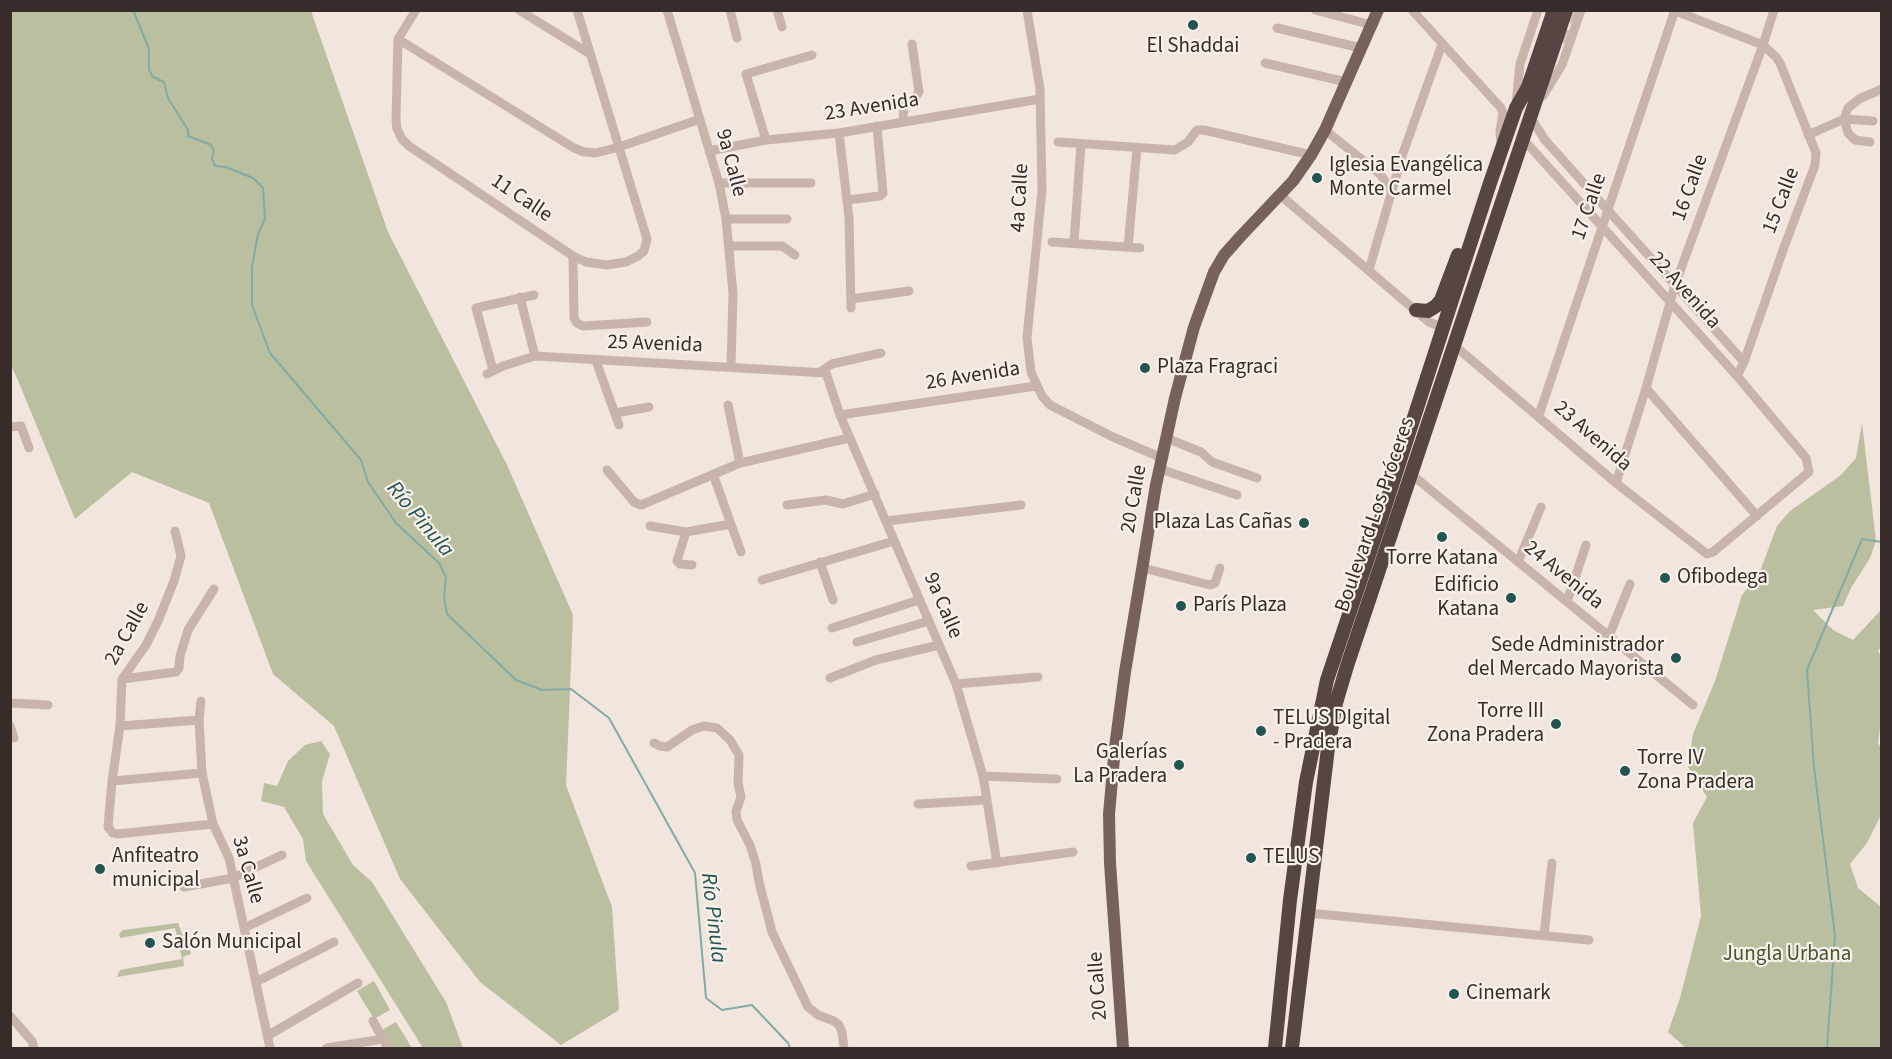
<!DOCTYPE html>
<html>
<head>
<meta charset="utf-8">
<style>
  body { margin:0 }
  #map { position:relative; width:1892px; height:1059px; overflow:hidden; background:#f1e5de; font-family:"Source Sans 3",sans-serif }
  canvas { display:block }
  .frame { position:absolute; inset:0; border:12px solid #362c2a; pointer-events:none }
</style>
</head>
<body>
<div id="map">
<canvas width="1892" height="1059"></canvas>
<div class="frame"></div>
</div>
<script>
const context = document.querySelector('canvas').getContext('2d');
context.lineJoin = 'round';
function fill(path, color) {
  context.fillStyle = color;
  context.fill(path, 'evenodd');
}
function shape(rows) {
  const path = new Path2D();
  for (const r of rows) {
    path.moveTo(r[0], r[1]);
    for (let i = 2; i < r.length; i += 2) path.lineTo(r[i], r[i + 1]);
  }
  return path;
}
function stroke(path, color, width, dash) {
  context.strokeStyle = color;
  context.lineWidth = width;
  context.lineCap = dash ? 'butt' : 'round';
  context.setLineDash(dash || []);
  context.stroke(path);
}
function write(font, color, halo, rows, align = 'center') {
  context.font = font + ' "Source Sans 3",sans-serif';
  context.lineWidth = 4.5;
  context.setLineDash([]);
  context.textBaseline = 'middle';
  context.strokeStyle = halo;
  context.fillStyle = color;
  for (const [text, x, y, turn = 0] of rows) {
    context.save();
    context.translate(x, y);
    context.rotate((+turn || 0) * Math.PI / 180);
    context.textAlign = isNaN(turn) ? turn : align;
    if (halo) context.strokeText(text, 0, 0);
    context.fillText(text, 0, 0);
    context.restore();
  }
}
fill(shape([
  [10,11,311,11,388,232,507,465,573,615,566,785,612,907,619,1010,561,1045,480,982,400,879,334,726,273,674,209,503,132,472,75,519,17,378,11,366],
  [1862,423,1876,541,1870,558,1851,588,1843,606,1813,610,1833,630,1853,640,1881,610,1881,647,1878,651,1882,659,1882,711,1878,743,1882,749,1881,815,1867,843,1850,864,1858,888,1881,907,1881,1048,1686,1048,1668,1032,1680,998,1701,916,1693,823,1707,797,1688,767,1693,734,1715,681,1742,595,1759,574,1777,526,1790,511,1841,475,1856,458],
  [321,741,330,754,322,781,323,814,353,865,372,882,446,1002,463,1048,423,1048,306,861,303,839,284,807,261,801,264,783,277,786,288,761,305,745],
  [178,923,185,941,188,941,191,954,183,957,184,966,117,977,120,970,125,969,182,959,175,928,120,938,119,934,123,930],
  [374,981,390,1010,374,1019,357,991],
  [396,1022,412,1048,390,1048,380,1031]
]), '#b9bf9f');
stroke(shape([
  [133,10,149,49,149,70,153,77,164,82,168,98,188,130,188,136,211,145,214,151,212,158,215,166,226,167,253,178,263,188,265,219,258,234,252,267,252,305,270,353,361,460,368,482,396,523,439,563,446,577,444,597,447,614,516,680,542,690,571,689,609,718,695,873,706,998,722,1010,752,1005,788,1043,790,1048],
  [1827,1048,1835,936,1814,767,1807,670,1862,539,1882,542]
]), '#80aba7', 2);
stroke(shape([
  [1544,13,1545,10],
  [1563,43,1574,10]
]), '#ccc0ba', 14, [14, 7]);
stroke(shape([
  [416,10,398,39,396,120,397,129,402,139,409,146,573,256,586,262,607,265,626,262,638,256,644,251,647,239,577,10],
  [519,10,590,54],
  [667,10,719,183,726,219,733,293,731,366],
  [730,10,737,38],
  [777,10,782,27],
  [1027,10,1040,89,1042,191,1027,337,1031,372,1042,396,1050,405,1113,437,1162,458],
  [1315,10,1372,25],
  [1412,10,1501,108,1503,113,1500,131,1501,144],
  [1673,10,1763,45,1776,57,1780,63,1816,153,1815,165,1783,250,1744,362,1737,376],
  [1277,28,1361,48],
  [398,39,574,148,584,152,596,153,619,147,700,119],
  [1265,63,1346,82],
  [1543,96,1562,65,1581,10],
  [1516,104,1520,64,1538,10],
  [1531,118,1545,140,1744,362],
  [903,122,904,105,907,101,915,98,919,92,912,44],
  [1325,130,1380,174,1392,191],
  [839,133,849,218,851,308],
  [1808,135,1844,119,1873,121],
  [766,140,746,74,812,55],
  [1058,142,1175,150,1188,142,1197,130,1204,130,1311,155],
  [1870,142,1855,140,1848,133,1844,119,1848,108,1859,99,1882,89],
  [709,151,766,140,839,133,1040,99],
  [719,183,811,183],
  [1280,195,1429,322,1444,328],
  [847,200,880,196,883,193,877,126],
  [726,219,787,219],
  [1052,242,1140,248],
  [1074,243,1081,144],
  [730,246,782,246,795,255],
  [1128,247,1137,148],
  [573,256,574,318,577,323,583,326,647,322],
  [1369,270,1402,156,1442,44],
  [520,297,535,356],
  [851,299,909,291],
  [1455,346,1616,483,1707,554,1713,552,1809,472,1806,458,1737,376,1523,139],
  [596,361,619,425],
  [493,370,476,308,534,295],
  [820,372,832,364,881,353],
  [487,374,503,366,535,356,826,373,840,415,956,684,983,776,997,863],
  [1646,388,1757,516],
  [728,405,740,463],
  [615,413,649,407],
  [840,415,1036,386],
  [1539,415,1675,10],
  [10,427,21,426,29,448],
  [1166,438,1201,452,1212,462,1257,478],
  [1160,469,1237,495],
  [607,470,634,502,641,505,740,463,849,438],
  [713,474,741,552],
  [1411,474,1693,705],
  [1616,483,1646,388,1675,285,1763,45,1774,10],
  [787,505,826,500,843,504,875,494],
  [886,521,1021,505],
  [650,526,686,532,731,524],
  [175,531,181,556,174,581,158,621,146,645,122,679,120,726,112,781,108,827,113,833,117,834,213,824],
  [686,532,677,561,680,564,692,565],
  [820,562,833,600],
  [1518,562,1541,507],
  [1143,568,1210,585,1215,583,1220,568],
  [762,580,894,541],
  [1567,602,1586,545],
  [832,628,919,600],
  [1609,636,1630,584],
  [857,642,929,621],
  [830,678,876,660,939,645],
  [122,679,176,672,179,668,180,656,188,630,214,589],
  [956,684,1038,677],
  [201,701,199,720,202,773,213,824,229,858,270,1048],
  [10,703,48,705],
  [10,726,14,738],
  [120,726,199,720],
  [654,743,660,746,667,747,692,730,704,726,717,728,730,740,739,755,738,783,741,797,736,811,737,820,750,845,756,864,759,882,772,932,808,1007,818,1015,834,1021,839,1025,842,1032,844,1048],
  [983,776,1057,779],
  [112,781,202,773],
  [918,804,987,800],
  [971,866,1073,852],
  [184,887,233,878,282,855],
  [1308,913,1589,940],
  [244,928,307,898],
  [1544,935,1552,863],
  [256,982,334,942],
  [10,1016,32,1041,34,1048],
  [373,1021,388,1048],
  [267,1036,358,983],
  [327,1048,383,1039]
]), '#c8b4ab', 9);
stroke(shape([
  [1123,1048,1110,863,1109,814,1115,747,1125,672,1156,485,1175,398,1194,327,1214,272,1224,255,1240,237,1293,181,1311,155,1325,130,1378,10]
]), '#77615c', 12);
stroke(shape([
  [1416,310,1428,311,1436,306,1441,300,1458,255],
  [1275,1048,1290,900,1306,782,1327,680,1382,516,1490,183,1516,108,1528,87,1554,10],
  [1292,1048,1328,748,1336,703,1347,666,1566,10]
]), '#564542', 14);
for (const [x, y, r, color] of [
  [1193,25,6,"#225551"],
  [1317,178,6,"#225551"],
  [1145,368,6,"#225551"],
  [1304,523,6,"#225551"],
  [1442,537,6,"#225551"],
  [1665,578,6,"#225551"],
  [1511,598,6,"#225551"],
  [1181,606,6,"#225551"],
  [1676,658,6,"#225551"],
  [1556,724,6,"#225551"],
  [1261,731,6,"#225551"],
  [1179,765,6,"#225551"],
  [1625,771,6,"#225551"],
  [1251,858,6,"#225551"],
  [100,869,6,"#225551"],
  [150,943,6,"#225551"],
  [1454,994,6,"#225551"]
]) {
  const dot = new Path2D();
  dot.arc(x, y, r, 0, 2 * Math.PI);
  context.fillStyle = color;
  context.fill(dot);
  stroke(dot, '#f8f0ea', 2);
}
write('21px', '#362c2a', '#f8f0ea', [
  ["El Shaddai",1193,47,"center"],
  ["Iglesia Evangélica",1329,166],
  ["Monte Carmel",1329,190],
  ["Plaza Fragraci",1157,368],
  ["Plaza Las Cañas",1292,523,"right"],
  ["Torre Katana",1442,559,"center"],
  ["Ofibodega",1677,578],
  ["Edificio",1499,586,"right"],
  ["Katana",1499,610,"right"],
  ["París Plaza",1193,606],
  ["Sede Administrador",1664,646,"right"],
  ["del Mercado Mayorista",1664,670,"right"],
  ["Torre III",1544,712,"right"],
  ["Zona Pradera",1544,736,"right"],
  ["TELUS DIgital",1273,719],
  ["- Pradera",1273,743],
  ["Galerías",1167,753,"right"],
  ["La Pradera",1167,777,"right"],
  ["Torre IV",1637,759],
  ["Zona Pradera",1637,783],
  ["Anfiteatro",112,857],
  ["municipal",112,881],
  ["TELUS",1263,858],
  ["Salón Municipal",162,943],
  ["Cinemark",1466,994]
], 'left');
write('21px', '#362c2a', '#f8f0ea', [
  ["23 Avenida",872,108,-9],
  ["9a Calle",730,163,75],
  ["16 Calle",1691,188,-70],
  ["4a Calle",1021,198,-87],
  ["11 Calle",521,199,34],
  ["15 Calle",1782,201,-69],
  ["17 Calle",1590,207,-71],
  ["22 Avenida",1684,291,48],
  ["25 Avenida",655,345,2],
  ["26 Avenida",973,377,-9],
  ["23 Avenida",1592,437,41],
  ["20 Calle",1135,499,-80],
  ["Boulevard Los Próceres",1376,515,-71],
  ["24 Avenida",1563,576,39],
  ["9a Calle",942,606,67],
  ["2a Calle",128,634,-61],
  ["3a Calle",247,870,74],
  ["20 Calle",1099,986,-94]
]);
write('21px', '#4b532f', '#f8f0ea', [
  ["Jungla Urbana",1787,955]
]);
write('italic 22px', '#225551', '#f8f0ea', [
  ["Río Pinula",419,520,50],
  ["Río Pinula",712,918,83]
]);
</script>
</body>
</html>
